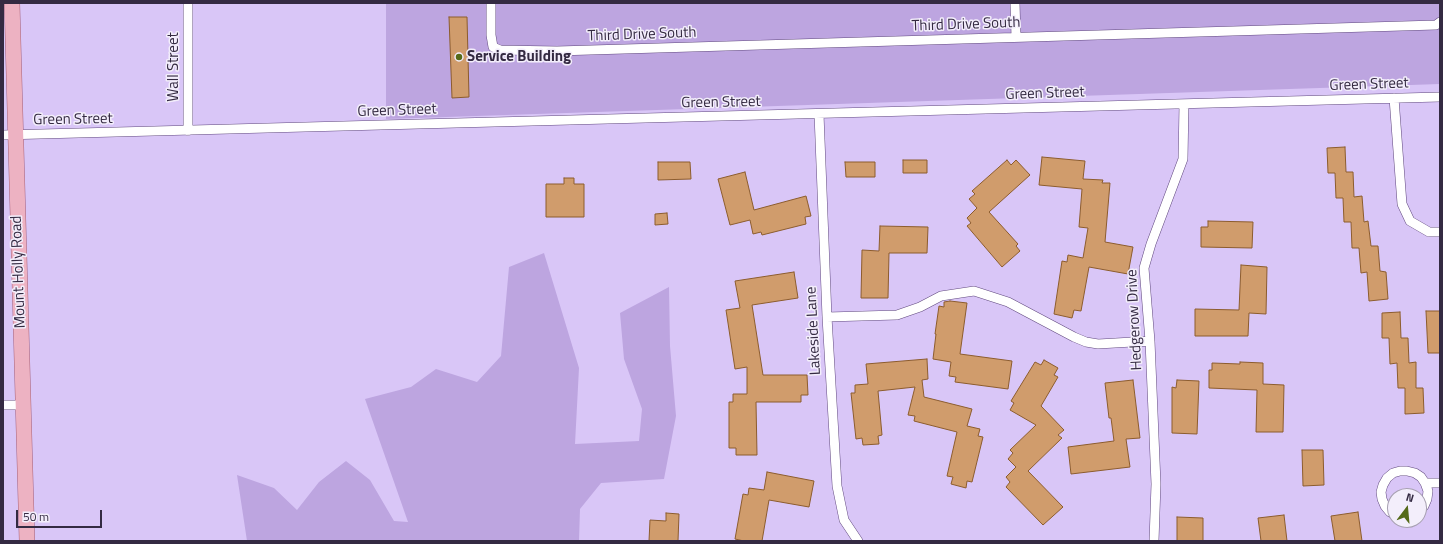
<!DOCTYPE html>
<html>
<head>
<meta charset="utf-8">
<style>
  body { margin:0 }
  #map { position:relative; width:1443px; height:544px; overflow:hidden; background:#d9c6f7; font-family:"Titillium Web",sans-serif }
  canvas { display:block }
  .frame { position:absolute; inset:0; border:4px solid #342a42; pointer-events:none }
  .north { position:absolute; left:1387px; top:488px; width:40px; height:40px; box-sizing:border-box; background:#f3eefb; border:1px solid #a7a0b1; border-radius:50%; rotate:16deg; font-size:11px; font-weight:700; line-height:16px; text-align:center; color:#342a42 }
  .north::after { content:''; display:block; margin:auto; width:14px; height:18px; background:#556a19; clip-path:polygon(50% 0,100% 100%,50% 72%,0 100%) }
  .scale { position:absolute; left:16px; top:510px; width:86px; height:18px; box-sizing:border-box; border:2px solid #342a42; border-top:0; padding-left:5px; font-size:12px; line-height:14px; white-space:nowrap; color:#342a42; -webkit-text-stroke:3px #f3eefb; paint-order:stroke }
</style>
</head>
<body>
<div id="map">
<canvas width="1443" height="544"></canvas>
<div class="frame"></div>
<div class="north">N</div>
<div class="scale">50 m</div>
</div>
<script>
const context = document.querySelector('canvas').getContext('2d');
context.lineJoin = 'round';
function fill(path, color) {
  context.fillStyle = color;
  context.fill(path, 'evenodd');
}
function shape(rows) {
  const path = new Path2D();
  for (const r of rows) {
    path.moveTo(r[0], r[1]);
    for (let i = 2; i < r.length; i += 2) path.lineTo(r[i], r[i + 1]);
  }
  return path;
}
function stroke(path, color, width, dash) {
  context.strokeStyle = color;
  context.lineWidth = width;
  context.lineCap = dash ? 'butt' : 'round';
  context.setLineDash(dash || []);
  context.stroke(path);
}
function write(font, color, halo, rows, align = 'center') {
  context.font = font + ' "Titillium Web",sans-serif';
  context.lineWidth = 3;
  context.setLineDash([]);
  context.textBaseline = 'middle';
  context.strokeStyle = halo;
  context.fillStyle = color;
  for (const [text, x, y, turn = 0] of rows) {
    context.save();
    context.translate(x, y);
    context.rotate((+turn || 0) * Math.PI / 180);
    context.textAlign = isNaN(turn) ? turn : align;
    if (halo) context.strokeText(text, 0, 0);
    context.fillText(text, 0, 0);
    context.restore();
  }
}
fill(shape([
  [386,3,1440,3,1440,84,386,119],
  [544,253,579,368,575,444,639,441,642,409,624,359,620,313,669,287,670,346,676,416,664,479,601,483,580,509,579,541,247,541,237,475,274,488,297,510,319,482,346,461,370,480,394,521,408,522,365,399,411,387,436,369,477,382,501,356,509,267]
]), '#bda5e0');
const building = shape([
  [449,17,467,17,469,97,452,98,449,17],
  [1345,147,1346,172,1353,172,1354,197,1362,196,1364,222,1368,221,1371,246,1378,246,1380,271,1386,272,1388,299,1369,301,1367,272,1361,273,1359,248,1352,248,1351,222,1344,222,1343,198,1336,198,1335,173,1328,173,1327,148,1345,147],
  [1042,157,1085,161,1083,179,1103,180,1102,183,1110,183,1105,242,1133,247,1128,274,1089,267,1081,311,1074,310,1072,318,1054,314,1062,261,1067,262,1068,255,1083,258,1088,228,1079,227,1082,189,1039,185,1042,157],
  [903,160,927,160,927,173,903,173,903,160],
  [1007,160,1011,165,1016,160,1030,175,989,212,1018,244,1016,246,1020,251,1002,267,967,226,971,223,967,218,977,208,969,199,975,194,972,191,1007,160],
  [658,162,690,162,691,179,658,180,658,162],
  [845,162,875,162,875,177,846,177,845,162],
  [745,172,754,210,806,196,811,216,805,217,806,224,762,235,761,232,753,234,750,220,730,225,718,179,745,172],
  [564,178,574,178,574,184,584,184,584,217,546,217,546,184,564,184,564,178],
  [667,213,668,224,655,225,655,214,667,213],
  [1208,221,1253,222,1252,248,1201,247,1201,227,1208,227,1208,221],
  [880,226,928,227,927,253,889,253,888,298,861,298,862,250,879,251,880,226],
  [1241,265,1267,267,1266,314,1249,313,1248,336,1195,336,1195,309,1239,310,1241,265],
  [794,272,798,298,752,305,763,375,807,375,808,395,801,395,801,402,756,402,757,455,736,455,736,448,729,448,729,402,733,402,733,394,747,394,747,367,735,369,726,310,740,308,735,281,794,272],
  [950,301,967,303,960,354,1012,361,1008,389,955,382,956,377,949,376,951,362,933,359,936,334,935,334,939,306,944,307,944,302,950,301],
  [1426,311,1440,311,1440,353,1428,353,1426,311],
  [1400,312,1401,338,1408,338,1409,363,1416,362,1416,388,1423,388,1424,413,1405,414,1405,388,1398,388,1397,363,1390,364,1389,338,1382,338,1382,313,1400,312],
  [927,359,928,379,922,380,924,397,972,409,967,426,980,429,978,436,983,437,972,482,967,481,966,488,951,484,953,477,947,476,957,432,914,421,915,416,908,415,915,387,878,391,882,435,878,436,879,444,863,445,862,438,856,439,851,393,855,393,855,385,868,384,866,364,927,359],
  [1044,360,1058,368,1054,375,1058,377,1041,406,1064,430,1058,435,1062,438,1028,471,1063,507,1043,525,1006,487,1010,482,1006,477,1016,467,1008,459,1013,453,1010,450,1036,425,1010,410,1014,403,1011,401,1035,362,1041,365,1044,360],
  [1240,362,1263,363,1263,384,1284,385,1283,432,1256,432,1257,390,1209,388,1209,370,1212,370,1212,363,1240,364,1240,362],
  [1133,380,1140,438,1126,439,1130,467,1071,474,1068,447,1114,441,1111,418,1109,418,1105,383,1133,380],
  [1177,380,1199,381,1197,434,1172,433,1172,387,1176,388,1177,380],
  [1302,450,1323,450,1324,485,1303,486,1302,450],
  [767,472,814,481,809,507,769,500,762,541,744,541,735,539,743,494,748,495,749,488,764,490,767,472],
  [1358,512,1362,541,1335,541,1331,516,1358,512],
  [666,513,679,514,678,541,649,541,650,520,666,521,666,513],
  [1284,515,1287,541,1261,541,1258,518,1284,515],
  [1177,517,1203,518,1203,541,1177,541,1177,517]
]);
fill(building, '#d09c6c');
stroke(building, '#8c5c2d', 1);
const street = shape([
  [188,3,188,131],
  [491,3,491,35,493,47,500,50,557,51,1436,25,1440,22],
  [1015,3,1016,37],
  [1394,98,1402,204,1410,221,1429,232,1440,232],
  [819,114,827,317,837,486,844,520,858,541],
  [3,135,1440,97],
  [827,317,897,315,920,307,941,296,974,291,1008,302,1074,337,1086,342,1098,344,1150,341],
  [3,405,23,405],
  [1425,483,1440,483],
  [1395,515,1390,512,1385,506,1382,499,1381,492,1383,485,1387,478,1393,473,1400,471,1407,471,1415,473,1421,477,1425,483,1428,491,1427,499,1424,506,1419,512],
  [1154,541,1156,484,1150,341,1144,268,1151,244,1183,159,1184,104]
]);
const primary = shape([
  [12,3,27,541]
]);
stroke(street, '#61497f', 10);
stroke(primary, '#a4617b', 16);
stroke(street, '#fff', 9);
stroke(primary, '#edb2c2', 15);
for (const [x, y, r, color] of [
  [459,57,4,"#556a19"]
]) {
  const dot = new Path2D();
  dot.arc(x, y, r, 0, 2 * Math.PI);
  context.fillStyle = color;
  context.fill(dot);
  stroke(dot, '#f3eefb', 1.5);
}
write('15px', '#342a42', '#f3eefb', [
  ["Third Drive South",966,25,-2],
  ["Third Drive South",642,35,-2],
  ["Wall Street",174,67,-90],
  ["Green Street",1369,85,-2],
  ["Green Street",1045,94,-2],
  ["Green Street",721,103,-1],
  ["Green Street",397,111,-2],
  ["Green Street",73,120,-1],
  ["Mount Holly Road",19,272,-92],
  ["Hedgerow Drive",1135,320,-93],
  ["Lakeside Lane",814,331,-93]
]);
write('bold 15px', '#342a42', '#f3eefb', [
  ["Service Building",467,57]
], 'left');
</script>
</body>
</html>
